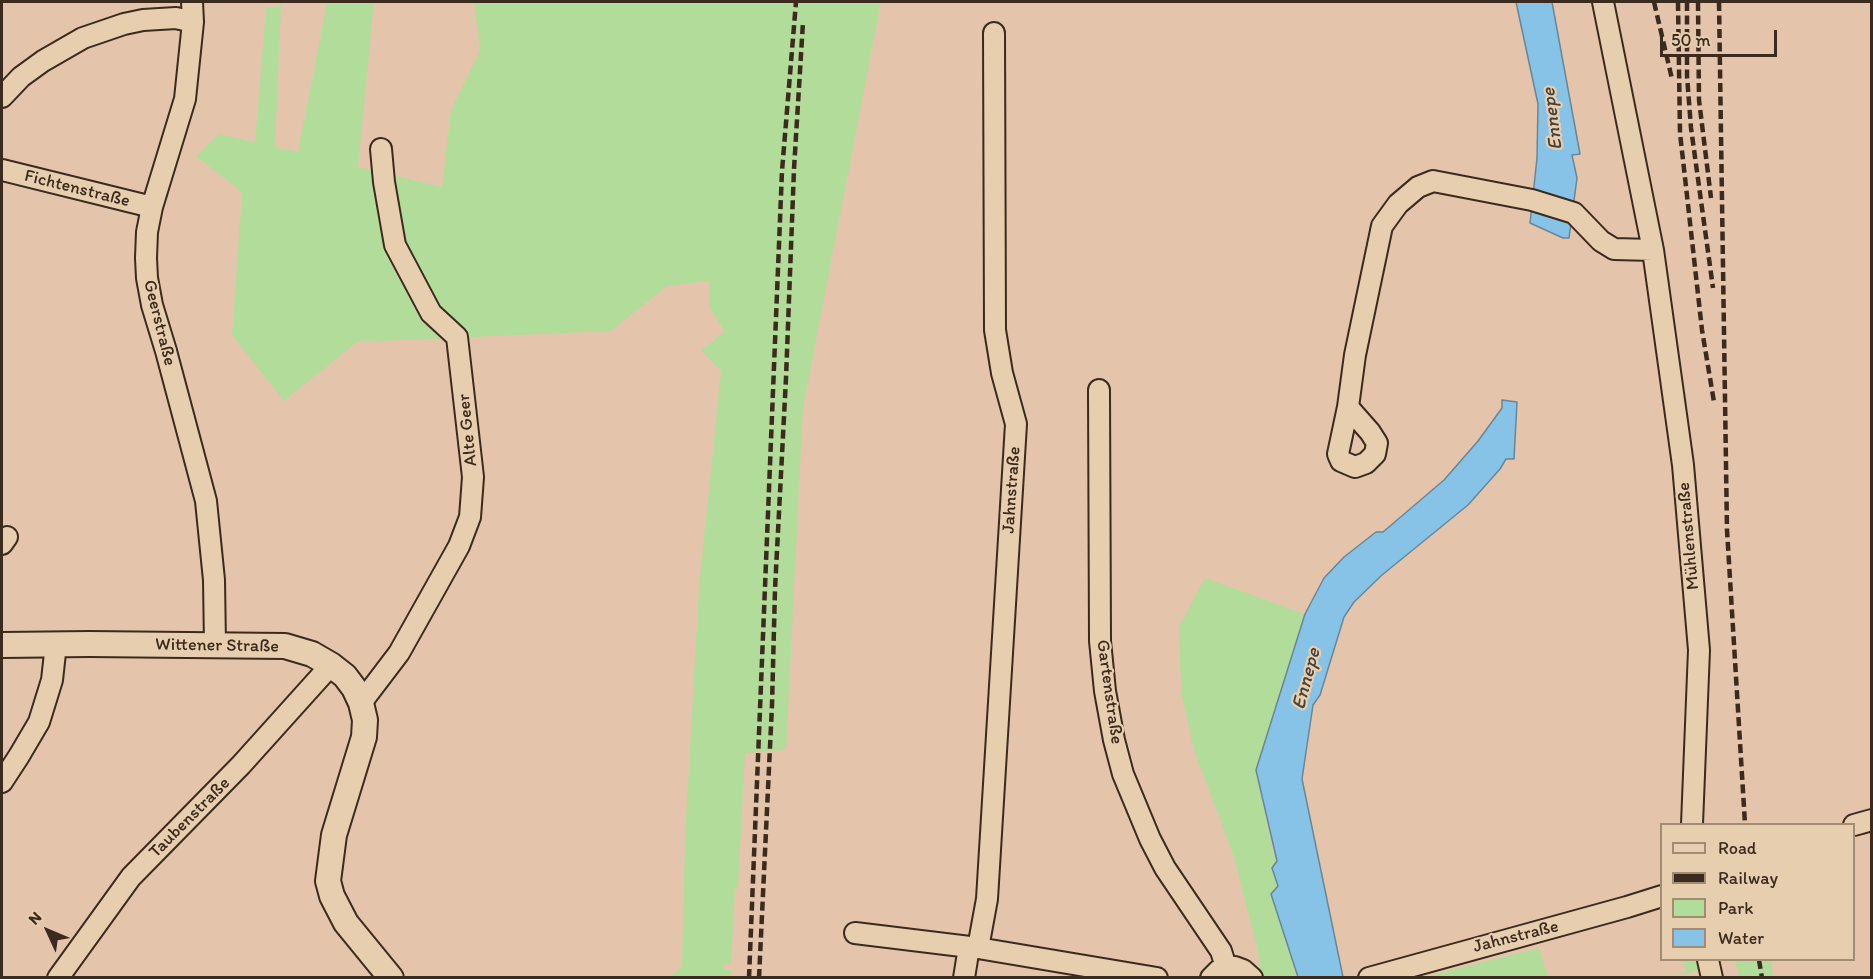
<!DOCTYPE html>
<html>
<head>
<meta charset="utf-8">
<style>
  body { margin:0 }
  #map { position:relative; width:1873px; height:979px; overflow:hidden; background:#e4c5ab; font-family:Itim,sans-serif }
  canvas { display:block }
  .frame { position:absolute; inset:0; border:3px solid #3b2a1e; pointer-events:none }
  .legend { position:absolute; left:1660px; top:823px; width:195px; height:138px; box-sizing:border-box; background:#e6ceae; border:2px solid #a28c74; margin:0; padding:8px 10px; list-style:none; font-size:18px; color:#3b2a1e }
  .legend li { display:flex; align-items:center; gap:12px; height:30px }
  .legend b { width:30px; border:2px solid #a28c74 }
  .north { position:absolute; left:18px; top:901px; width:60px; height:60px; -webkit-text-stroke:4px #e6ceae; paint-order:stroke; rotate:314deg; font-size:16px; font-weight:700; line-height:24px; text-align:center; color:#3b2a1e }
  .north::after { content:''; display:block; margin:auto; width:21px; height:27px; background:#3b2a1e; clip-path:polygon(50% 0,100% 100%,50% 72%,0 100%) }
  .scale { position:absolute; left:1660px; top:30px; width:117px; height:27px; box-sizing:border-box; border:3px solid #3b2a1e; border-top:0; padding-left:8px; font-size:18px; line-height:21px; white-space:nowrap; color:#3b2a1e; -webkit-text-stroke:4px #e6ceae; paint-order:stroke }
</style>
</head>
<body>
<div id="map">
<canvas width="1873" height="979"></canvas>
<div class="frame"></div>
<ul class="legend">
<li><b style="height:8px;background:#e6ceae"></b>Road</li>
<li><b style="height:8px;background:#3b2a1e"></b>Railway</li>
<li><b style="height:16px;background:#b2dc99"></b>Park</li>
<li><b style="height:16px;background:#87c3e7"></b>Water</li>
</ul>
<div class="north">N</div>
<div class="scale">50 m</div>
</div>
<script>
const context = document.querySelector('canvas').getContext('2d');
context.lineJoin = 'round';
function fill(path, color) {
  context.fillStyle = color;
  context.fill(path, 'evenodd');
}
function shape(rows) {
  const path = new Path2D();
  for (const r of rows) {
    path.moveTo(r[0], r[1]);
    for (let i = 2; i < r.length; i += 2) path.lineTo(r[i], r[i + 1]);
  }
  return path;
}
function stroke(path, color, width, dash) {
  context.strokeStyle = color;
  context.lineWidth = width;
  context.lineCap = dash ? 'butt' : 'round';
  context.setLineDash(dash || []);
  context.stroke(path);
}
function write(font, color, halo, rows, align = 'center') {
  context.font = font + ' Itim,sans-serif';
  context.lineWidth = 4.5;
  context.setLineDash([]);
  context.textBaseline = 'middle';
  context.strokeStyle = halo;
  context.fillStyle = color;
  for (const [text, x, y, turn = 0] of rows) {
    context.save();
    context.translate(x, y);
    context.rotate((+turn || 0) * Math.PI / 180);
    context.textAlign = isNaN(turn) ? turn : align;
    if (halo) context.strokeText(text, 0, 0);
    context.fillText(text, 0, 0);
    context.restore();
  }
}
fill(shape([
  [327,2,374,2,358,167,442,187,451,110,480,51,474,2,881,2,803,408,786,750,745,753,738,888,735,889,731,964,724,964,724,970,731,970,730,977,670,977,682,966,685,837,699,586,721,371,701,350,725,332,709,306,709,281,667,286,611,331,357,342,284,401,232,335,242,192,196,156,219,134,255,142,266,8,281,5,275,147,298,152],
  [1205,578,1305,614,1256,770,1273,852,1277,861,1272,868,1278,886,1271,894,1296,974,1295,977,1262,977,1256,943,1233,854,1194,750,1181,691,1179,627],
  [1539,948,1548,977,1425,977,1534,949],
  [1683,960,1696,960,1700,970,1669,977,1686,972],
  [1735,960,1771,960,1773,977,1739,977]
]), '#b2dc99');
const water = shape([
  [1516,2,1552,2,1580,154,1572,155,1577,178,1569,238,1563,238,1530,223,1537,158,1538,104,1516,2],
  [1502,400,1517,402,1514,459,1506,459,1500,469,1468,505,1382,575,1354,602,1344,617,1320,695,1313,705,1302,779,1343,977,1298,977,1271,894,1278,886,1272,868,1277,861,1256,770,1305,614,1324,578,1344,557,1376,532,1383,532,1444,480,1478,441,1502,408,1502,400]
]);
fill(water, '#87c3e7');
stroke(water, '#698697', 1.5);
const minor = shape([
  [192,2,193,22,185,99,152,207,147,232,146,258,147,278,152,305,166,351,206,501,214,580,215,645],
  [1603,2,1653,250,1683,465,1699,650,1692,824],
  [2,97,21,77,43,61,83,38,124,24,143,20,176,18,193,22],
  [2,170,152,207],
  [1099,390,1100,641,1105,691,1114,740,1123,774,1150,839,1165,868,1221,951,1226,967],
  [1348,407,1370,432,1377,443,1375,454,1366,463,1355,467,1341,461,1338,454,1348,407,1355,355,1382,226,1398,204,1418,187,1433,181,1532,200,1574,213,1601,241,1614,249,1653,250],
  [2,544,7,537],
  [361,703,399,653,459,546,470,517,473,477,457,337,431,313,395,245,384,182,381,149],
  [2,782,19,756,39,722,52,680,56,644],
  [1854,825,1872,820],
  [855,933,978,948,1157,978],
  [978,948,987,899,1016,424,1002,373,995,330,994,33],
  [1708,960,1712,978],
  [58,978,131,877,241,765,331,665],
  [964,978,969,947],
  [1211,978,1218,971,1226,967,1235,967,1243,970,1252,978],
  [1369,978,1627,907,1662,896]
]);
const major = shape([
  [2,645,89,644,285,646,312,654,331,665,345,676,354,688,361,703,365,720,364,737,334,835,328,881,332,896,346,923,391,978]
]);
stroke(minor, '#3b2a1e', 24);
stroke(major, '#3b2a1e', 28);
stroke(minor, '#e6ceae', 20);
stroke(major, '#e6ceae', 24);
stroke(shape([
  [1654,2,1672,79],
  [1678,2,1680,133,1702,330,1714,402],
  [1687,2,1687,76,1691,128,1713,288],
  [1698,2,1699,100,1711,198],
  [1719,2,1727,530,1745,824],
  [1759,960,1762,978],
  [749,978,782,171,796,2],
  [759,978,772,705,775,589,786,378,794,169,803,22]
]), '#3b2a1e', 4.5, [9, 4.5]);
write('18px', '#3b2a1e', '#e6ceae', [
  ["Fichtenstraße",77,189,14],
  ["Geerstraße",159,323,76],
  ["Alte Geer",468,430,-96],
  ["Jahnstraße",1012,490,-86],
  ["Mühlenstraße",1689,536,-95],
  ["Wittener Straße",217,646,1],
  ["Gartenstraße",1109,692,82],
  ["Taubenstraße",190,818,-45],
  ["Jahnstraße",1516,937,-14]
]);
write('italic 20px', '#46413c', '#e6ceae', [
  ["Ennepe",1553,119,-97],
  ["Ennepe",1307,679,-75]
]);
</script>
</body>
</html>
